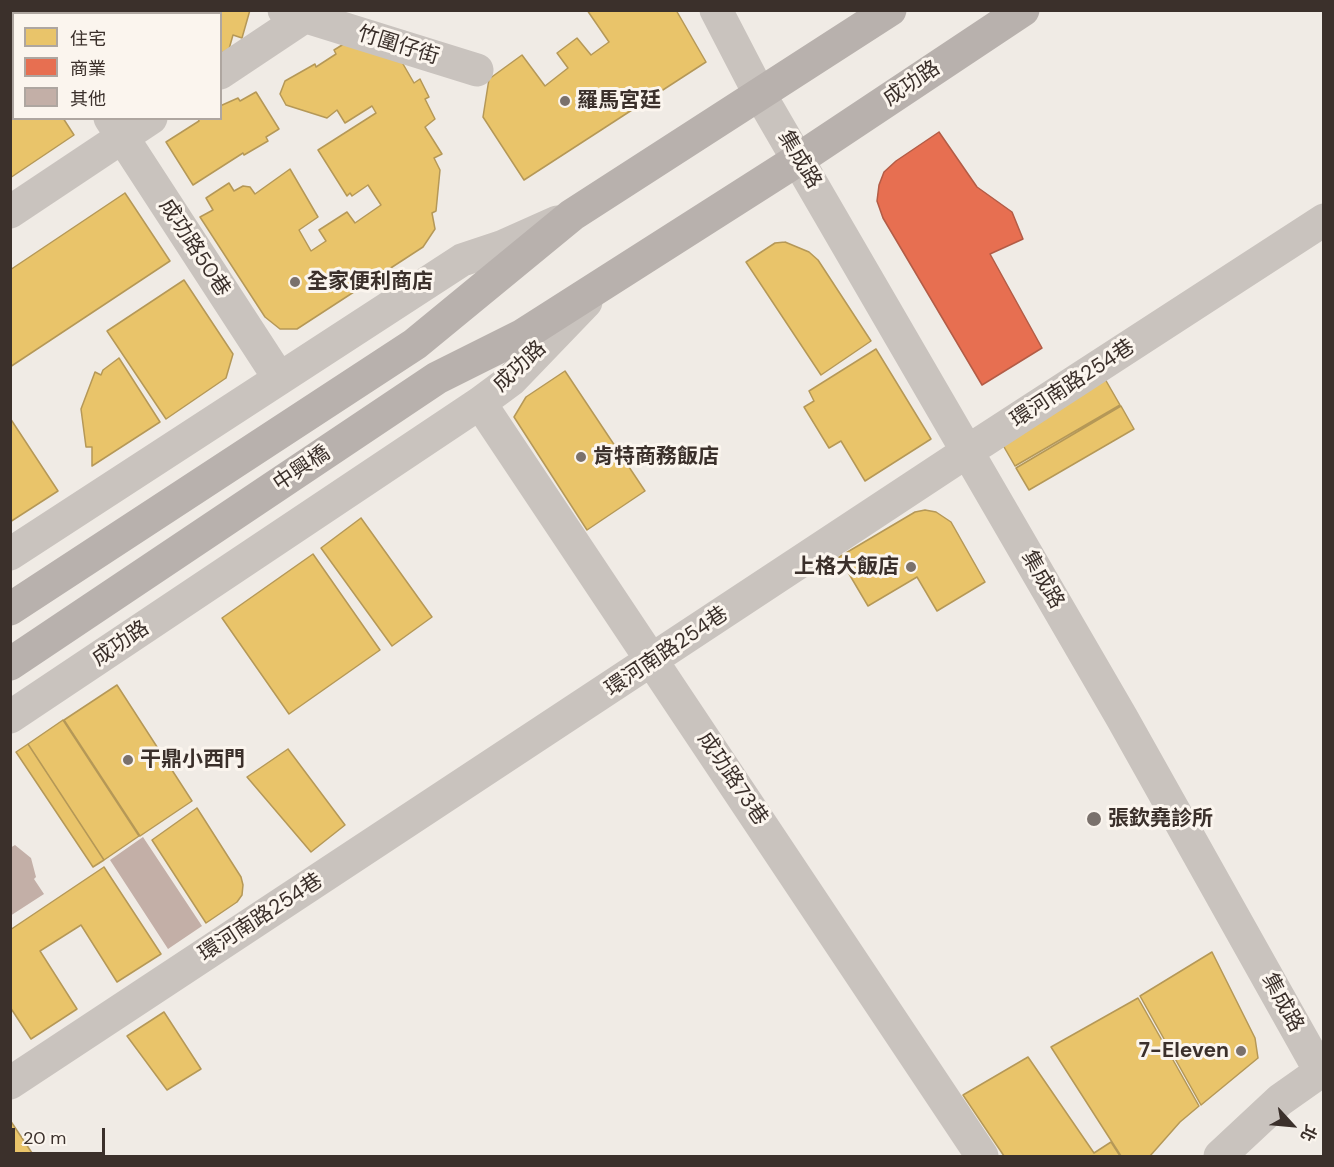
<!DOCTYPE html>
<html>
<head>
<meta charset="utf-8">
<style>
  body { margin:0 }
  #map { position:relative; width:1334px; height:1167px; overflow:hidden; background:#f0ebe5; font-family:"DM Sans","Noto Sans TC",sans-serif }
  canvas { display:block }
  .frame { position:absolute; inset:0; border:12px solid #3b302b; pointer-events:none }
  .legend { position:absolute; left:12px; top:12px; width:210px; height:108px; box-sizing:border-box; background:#fbf5ee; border:2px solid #aea6a0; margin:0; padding:8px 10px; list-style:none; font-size:18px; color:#3b302b }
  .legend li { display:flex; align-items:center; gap:12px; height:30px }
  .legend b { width:30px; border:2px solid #aea6a0 }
  .north { position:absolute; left:1262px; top:1095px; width:60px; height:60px; -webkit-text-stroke:4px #fbf5ee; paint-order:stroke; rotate:116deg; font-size:16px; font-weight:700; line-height:24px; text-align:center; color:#3b302b }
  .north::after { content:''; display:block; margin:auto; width:21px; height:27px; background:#3b302b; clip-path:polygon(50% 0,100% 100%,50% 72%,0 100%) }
  .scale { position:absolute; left:12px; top:1128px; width:93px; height:27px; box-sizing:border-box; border:3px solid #3b302b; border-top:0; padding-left:8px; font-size:18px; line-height:21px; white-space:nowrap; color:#3b302b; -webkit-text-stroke:4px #fbf5ee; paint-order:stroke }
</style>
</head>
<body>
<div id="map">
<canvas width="1334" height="1167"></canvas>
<div class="frame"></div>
<ul class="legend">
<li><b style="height:16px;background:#e9c46a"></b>住宅</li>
<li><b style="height:16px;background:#e76f51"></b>商業</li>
<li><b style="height:16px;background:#c3afa7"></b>其他</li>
</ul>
<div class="north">北</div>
<div class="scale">20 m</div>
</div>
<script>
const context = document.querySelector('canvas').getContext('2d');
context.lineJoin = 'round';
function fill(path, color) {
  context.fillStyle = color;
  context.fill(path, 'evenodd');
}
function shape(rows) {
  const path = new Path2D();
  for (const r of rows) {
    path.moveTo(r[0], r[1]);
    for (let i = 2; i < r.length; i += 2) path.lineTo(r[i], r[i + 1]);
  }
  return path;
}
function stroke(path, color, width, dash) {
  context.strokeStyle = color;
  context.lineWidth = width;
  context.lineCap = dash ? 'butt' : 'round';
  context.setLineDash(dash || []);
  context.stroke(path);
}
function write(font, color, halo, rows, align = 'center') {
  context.font = font + ' "DM Sans","Noto Sans TC",sans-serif';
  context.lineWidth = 6;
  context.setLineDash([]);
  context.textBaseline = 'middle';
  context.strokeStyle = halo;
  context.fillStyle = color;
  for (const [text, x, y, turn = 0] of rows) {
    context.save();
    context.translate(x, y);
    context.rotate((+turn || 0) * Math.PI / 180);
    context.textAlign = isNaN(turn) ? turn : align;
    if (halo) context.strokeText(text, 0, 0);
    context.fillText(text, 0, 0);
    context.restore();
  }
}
const homes = shape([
  [75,10,250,10,242,38,233,35,229,49,220,54,220,14,74,14,75,10],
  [676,10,706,62,524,180,483,117,489,79,522,55,545,86,568,68,557,53,577,38,591,55,609,42,587,10,676,10],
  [10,37,14,41,14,65,10,67,10,37],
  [347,42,399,57,414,83,420,79,429,97,425,99,435,119,425,127,442,154,434,158,440,170,436,211,432,213,435,229,423,247,297,329,280,329,265,317,200,217,213,210,206,198,229,183,234,191,243,186,250,187,255,194,290,169,318,217,299,230,311,251,326,241,319,230,347,212,355,223,381,205,368,185,352,196,350,193,347,196,318,150,376,113,372,106,345,123,337,110,327,118,286,105,280,94,285,81,315,64,316,67,336,54,334,50,347,42],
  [14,90,14,118,63,118,74,135,10,178,10,92,14,90],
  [256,92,279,129,266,137,268,141,244,155,243,153,193,185,166,142,199,121,198,118,220,118,220,106,238,98,240,101,256,92],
  [125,193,170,261,10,367,10,270,125,193],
  [785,242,809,252,818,260,871,341,821,375,746,262,775,243,785,242],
  [184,280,233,354,226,378,166,419,107,331,184,280],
  [876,349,931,439,865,481,841,441,829,448,804,407,814,401,809,391,876,349],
  [119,358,160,422,92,466,92,447,86,447,81,409,95,372,101,375,103,370,119,358],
  [565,371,645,491,587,530,514,417,526,397,565,371],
  [1105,379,1120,405,1015,466,1000,440,1105,379],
  [1121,406,1134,429,1029,490,1016,468,1121,406],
  [10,418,58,491,10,522,10,418],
  [925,510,936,512,951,522,985,582,937,611,917,577,868,606,839,557,915,512,925,510],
  [361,518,432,617,392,646,321,548,361,518],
  [313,554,380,650,289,714,222,618,313,554],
  [117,685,192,801,140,836,64,720,117,685],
  [63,720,139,836,104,860,28,744,63,720],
  [28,744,104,860,93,867,16,752,28,744],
  [288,749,345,825,311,852,247,777,288,749],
  [197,808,241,877,243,885,242,895,237,902,206,923,152,840,197,808],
  [104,867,161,954,117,982,81,925,40,951,77,1009,31,1039,10,1007,10,930,104,867],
  [1212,952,1255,1038,1258,1058,1201,1105,1140,996,1212,952],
  [1138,998,1199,1106,1180,1122,1150,1156,1121,1156,1051,1047,1138,998],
  [164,1012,201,1069,167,1090,127,1036,164,1012],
  [1028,1057,1094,1153,1111,1142,1120,1156,1004,1156,963,1095,1028,1057],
  [10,1120,34,1156,10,1156,10,1120]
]);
fill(homes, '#e9c46a');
stroke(homes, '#b59857', 1.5);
const shops = shape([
  [939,132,977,187,1012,212,1023,239,990,254,1042,348,982,385,883,218,877,201,879,185,884,172,896,161,939,132]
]);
fill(shops, '#e76f51');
stroke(shops, '#b35c46', 1.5);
fill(shape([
  [143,837,202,926,168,949,110,860],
  [15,845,31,858,36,877,34,879,44,894,10,916,10,848]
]), '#c3afa7');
stroke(shape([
  [39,10,41,14],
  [284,10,477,70],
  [716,10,759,93,1122,718,1320,1071],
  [220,73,304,17],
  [110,118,279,378],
  [10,212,151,118],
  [480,403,982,1156],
  [10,554,462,260,501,247,557,222],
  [10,717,480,403,511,380,586,302],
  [10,1083,968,451,1324,220],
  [1220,1156,1280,1100,1324,1069]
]), '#c9c3be', 33);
stroke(shape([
  [10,609,415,344,572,215,890,10],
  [10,664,437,378,523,335,799,159,1023,10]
]), '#b8b1ad', 33);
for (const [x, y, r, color] of [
  [565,101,6,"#7a716c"],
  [295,282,6,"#7a716c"],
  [581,457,6,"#7a716c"],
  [911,567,6,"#7a716c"],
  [128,760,6,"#7a716c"],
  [1094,819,8,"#7a716c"],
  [1241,1051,6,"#7a716c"]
]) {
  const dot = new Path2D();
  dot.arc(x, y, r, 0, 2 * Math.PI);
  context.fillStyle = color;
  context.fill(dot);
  stroke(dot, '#fbf5ee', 2);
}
write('21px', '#3b302b', '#fbf5ee', [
  ["竹圍仔街",398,46,17],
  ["成功路",912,84,-34],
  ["集成路",799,160,59],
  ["成功路50巷",194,248,57],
  ["成功路",520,367,-43],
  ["環河南路254巷",1073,384,-33],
  ["中興橋",302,469,-34],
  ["集成路",1042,580,60],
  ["成功路",121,644,-34],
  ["環河南路254巷",667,652,-34],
  ["成功路73巷",732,779,56],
  ["環河南路254巷",261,918,-33],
  ["集成路",1282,1003,61]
]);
write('bold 21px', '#3b302b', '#fbf5ee', [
  ["羅馬宮廷",577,101],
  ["全家便利商店",307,282],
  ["肯特商務飯店",593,457],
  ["上格大飯店",899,567,"right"],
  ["干鼎小西門",140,760],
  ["張欽堯診所",1108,819],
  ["7-Eleven",1229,1051,"right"]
], 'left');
</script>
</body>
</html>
